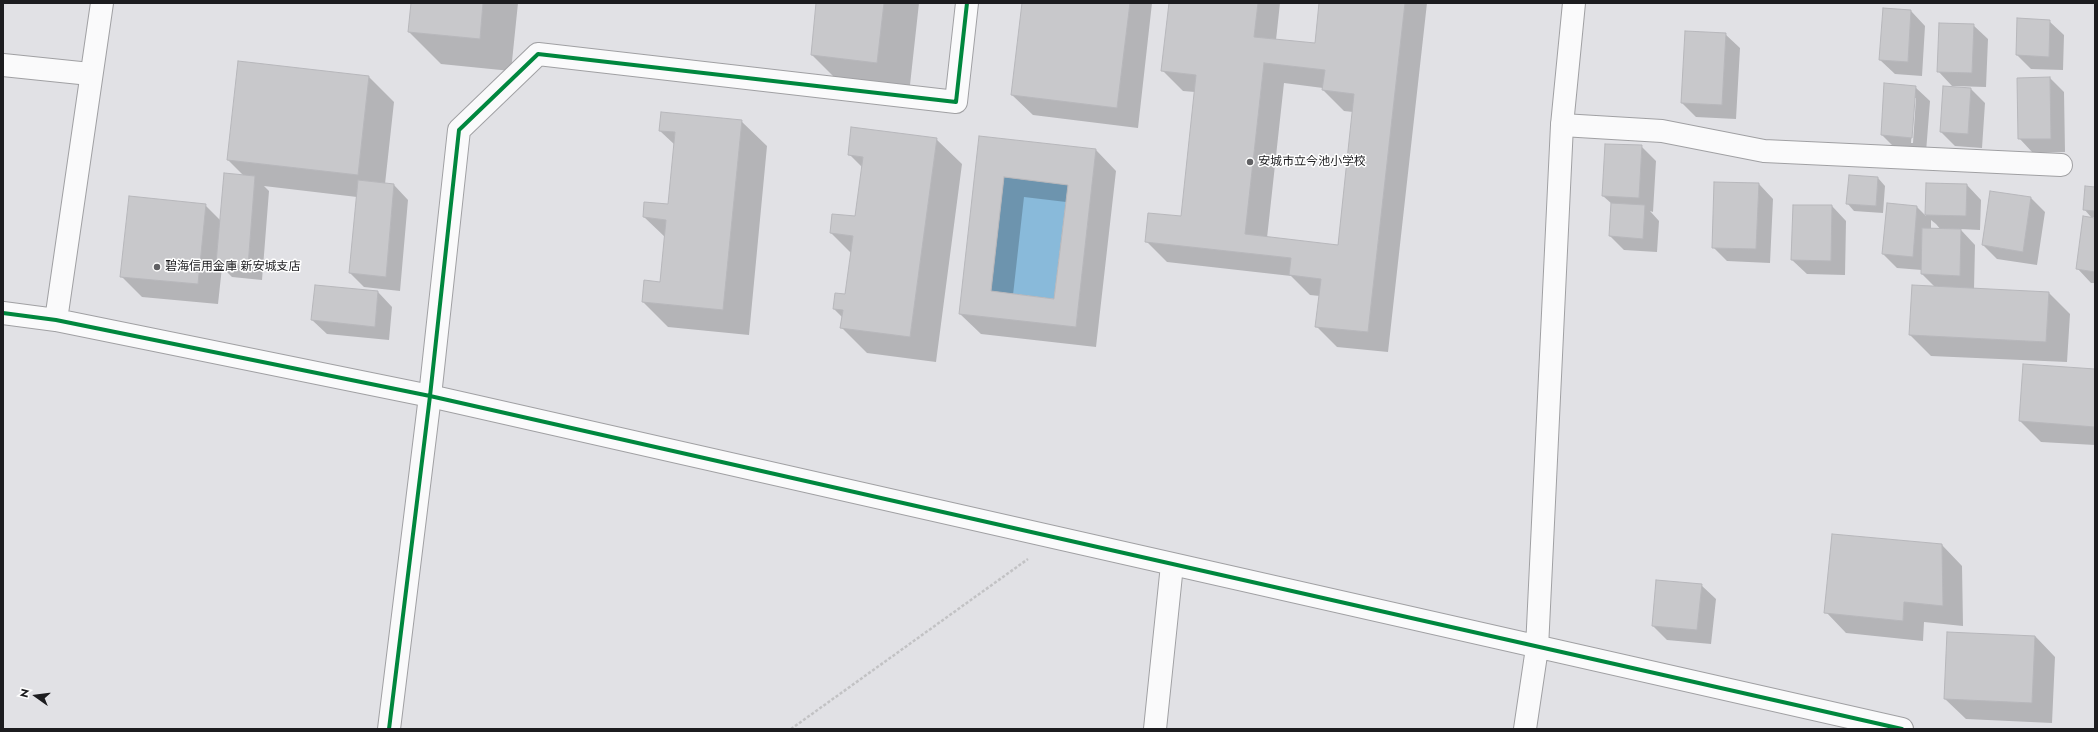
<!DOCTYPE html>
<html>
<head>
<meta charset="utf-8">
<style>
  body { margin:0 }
  #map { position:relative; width:2098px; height:732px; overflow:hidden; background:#e1e1e5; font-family:Jost,sans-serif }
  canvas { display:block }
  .frame { position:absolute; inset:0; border:4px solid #1c1c1f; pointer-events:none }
  .north { position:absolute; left:16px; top:676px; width:40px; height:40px; -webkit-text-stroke:3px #fff; paint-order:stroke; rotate:284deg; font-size:11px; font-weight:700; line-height:16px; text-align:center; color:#1c1c1f }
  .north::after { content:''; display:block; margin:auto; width:14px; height:18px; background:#1c1c1f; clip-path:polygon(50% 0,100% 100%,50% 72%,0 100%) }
</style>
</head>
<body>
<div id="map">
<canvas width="2098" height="732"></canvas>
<div class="frame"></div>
<div class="north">N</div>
</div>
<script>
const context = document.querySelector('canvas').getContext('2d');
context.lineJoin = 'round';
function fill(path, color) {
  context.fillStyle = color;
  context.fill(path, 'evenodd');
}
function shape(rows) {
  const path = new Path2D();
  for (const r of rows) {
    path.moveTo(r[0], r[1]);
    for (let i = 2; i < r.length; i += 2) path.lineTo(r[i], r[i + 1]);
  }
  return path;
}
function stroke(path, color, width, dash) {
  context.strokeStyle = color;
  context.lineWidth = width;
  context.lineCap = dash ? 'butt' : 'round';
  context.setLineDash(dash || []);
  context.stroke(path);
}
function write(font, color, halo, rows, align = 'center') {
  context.font = font + ' Jost,"Noto Sans JP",sans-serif';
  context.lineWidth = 3;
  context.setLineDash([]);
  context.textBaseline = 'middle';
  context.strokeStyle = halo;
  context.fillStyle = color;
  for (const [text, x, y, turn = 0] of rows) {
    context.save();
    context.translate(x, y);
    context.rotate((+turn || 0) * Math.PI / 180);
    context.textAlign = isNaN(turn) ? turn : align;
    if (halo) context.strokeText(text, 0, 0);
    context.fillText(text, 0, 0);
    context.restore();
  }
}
fill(shape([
  [1004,177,1068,185,1054,299,991,291]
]), '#89bada');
fill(shape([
  [412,3,518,3,511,71,441,64,409,32],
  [817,3,919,3,909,94,844,87,812,55],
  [1023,3,1152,3,1138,128,1033,115,1012,95],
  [1170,3,1280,3,1276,40,1316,45,1320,3,1427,3,1388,352,1337,347,1316,326,1320,296,1310,295,1291,276,1167,262,1146,241,1182,217,1195,92,1183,91,1162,70],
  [1284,83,1323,88,1323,90,1344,111,1353,112,1338,246,1267,238],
  [1911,11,1925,26,1922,76,1895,74,1880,60],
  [2049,21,2064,35,2063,70,2031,69,2017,55],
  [1973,25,1988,39,1986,87,1952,86,1938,71],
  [1725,34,1740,48,1736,119,1696,117,1682,103],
  [369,77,394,102,385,184,394,185,408,200,400,291,364,287,350,273,357,197,264,186,269,191,262,280,232,277,222,267,218,304,142,297,121,276,205,205,221,221,244,176,228,160],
  [2050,78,2064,92,2065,152,2033,153,2019,138],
  [1885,84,1915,87,1930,101,1926,152,1896,149,1882,135],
  [1914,98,1916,98,1913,143,1911,143],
  [1971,89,1985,103,1982,148,1955,146,1941,132],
  [741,121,767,146,749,335,668,327,643,302,661,283,666,238,644,217,669,205,675,145,660,131],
  [980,137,1096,150,1116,171,1096,347,981,334,960,314],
  [1024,197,1066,202,1055,300,1013,295],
  [936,139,962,164,936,362,867,353,841,327,843,318,834,309,846,295,851,253,831,233,856,217,863,168,849,154],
  [1641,146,1656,161,1653,212,1650,211,1659,221,1657,252,1624,250,1610,236,1612,204,1603,196],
  [1878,178,1885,186,1883,213,1854,211,1847,203],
  [1759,184,1773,199,1770,263,1727,261,1713,247],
  [1927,184,1967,185,1981,200,1980,230,1960,229,1975,245,1974,289,2049,293,2070,314,2067,362,1931,356,1910,335,1935,287,1922,274,1922,270,1897,268,1883,254,1887,204,1917,207,1926,216],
  [1931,220,1936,224,1941,230,1931,229],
  [2095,188,2095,217,2091,217,2084,209],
  [2031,198,2045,212,2037,265,1997,259,1983,245],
  [1832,206,1846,221,1845,275,1807,274,1792,260],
  [2095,219,2095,283,2091,283,2077,268],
  [378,292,392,307,389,340,327,334,312,320],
  [2095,370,2095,445,2041,442,2020,421],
  [1942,545,1962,566,1963,626,1924,622,1923,641,1846,633,1826,612],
  [1701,585,1716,599,1711,644,1667,640,1653,626],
  [2035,636,2055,657,2052,723,1966,719,1945,699]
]), '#0003');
const building = shape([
  [411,3,483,3,480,39,408,32,411,3],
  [816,3,884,3,877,63,811,55,816,3],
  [1022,3,1130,3,1117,108,1011,95,1022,3],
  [1169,3,1258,3,1254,37,1315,43,1319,3,1405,3,1368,332,1315,327,1321,279,1289,275,1291,258,1145,242,1148,213,1181,216,1196,75,1161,71,1169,3],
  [1264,63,1325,70,1322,90,1354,94,1338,245,1245,234,1264,63],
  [1883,8,1911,10,1908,62,1879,60,1883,8],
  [2017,18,2050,20,2049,57,2016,55,2017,18],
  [1939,23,1974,24,1972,73,1937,72,1939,23],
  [1685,31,1726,33,1722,105,1681,103,1685,31],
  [238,61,369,76,358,175,227,160,238,61],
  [2050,77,2051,139,2018,139,2017,78,2050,77],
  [1884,83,1916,86,1912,138,1881,135,1884,83],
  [1943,86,1971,88,1968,134,1940,132,1943,86],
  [661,112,742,120,723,310,642,302,644,280,660,282,666,220,643,217,644,202,668,204,675,132,659,131,661,112],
  [851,127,937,138,910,337,840,328,843,310,833,309,835,293,845,294,853,236,830,233,832,214,855,216,863,157,848,155,851,127],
  [979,136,1096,149,1076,327,959,314,979,136],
  [1004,177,1068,185,1054,299,991,291,1004,177],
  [1605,144,1642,145,1639,198,1602,196,1605,144],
  [224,173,255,176,248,266,216,263,224,173],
  [1849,175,1878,177,1876,206,1846,204,1849,175],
  [358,180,394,184,386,277,349,273,358,180],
  [1714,182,1759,183,1756,249,1712,248,1714,182],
  [1926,183,1967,184,1966,216,1925,215,1926,183],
  [2085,186,2095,187,2095,211,2083,210,2085,186],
  [1990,191,2031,197,2023,252,1982,245,1990,191],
  [129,196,206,204,198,284,120,277,129,196],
  [1611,203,1645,205,1643,239,1609,236,1611,203],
  [1887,203,1917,206,1913,257,1882,254,1887,203],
  [1793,205,1832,205,1831,261,1791,260,1793,205],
  [2083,216,2095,218,2095,272,2076,269,2083,216],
  [1922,228,1961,229,1960,276,1921,274,1922,228],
  [315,285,378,291,375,327,311,320,315,285],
  [1912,285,2049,292,2046,342,1909,335,1912,285],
  [2023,364,2095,369,2095,427,2019,421,2023,364],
  [1832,534,1942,544,1943,606,1904,602,1903,621,1824,613,1832,534],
  [1656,580,1702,584,1697,630,1652,626,1656,580],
  [1947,632,2035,636,2032,703,1944,699,1947,632]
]);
fill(building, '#c8c8cb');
stroke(building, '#b7b7bb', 1);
const street = shape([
  [3,65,90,74],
  [1562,125,1662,131,1764,151,2061,165],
  [389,729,430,396,459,130,538,54,956,102,967,3],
  [1155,729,1172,565]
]);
const secondary = shape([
  [3,313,56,320,430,396,1902,729],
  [56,320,102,3],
  [1525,729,1537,648,1562,125,1574,3]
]);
stroke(street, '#a0a0a3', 24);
stroke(secondary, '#a0a0a3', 24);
stroke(shape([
  [791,729,1028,559]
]), '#c2c2c4', 2.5, [3, 2]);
stroke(street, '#fafafb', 22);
stroke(secondary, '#fafafb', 22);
stroke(shape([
  [3,313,56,320,430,396,1902,729],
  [389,729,430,396,459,130,538,54,956,102,967,3]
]), '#00873e', 4);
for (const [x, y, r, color] of [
  [1250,162,4,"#616164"],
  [157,267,4,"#616164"]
]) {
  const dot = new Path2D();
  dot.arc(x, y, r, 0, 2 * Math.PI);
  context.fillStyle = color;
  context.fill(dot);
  stroke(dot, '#fff', 1.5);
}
write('12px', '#1c1c1f', '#fff', [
  ["安城市立今池小学校",1258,162],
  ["碧海信用金庫 新安城支店",165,267]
], 'left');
</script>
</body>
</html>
